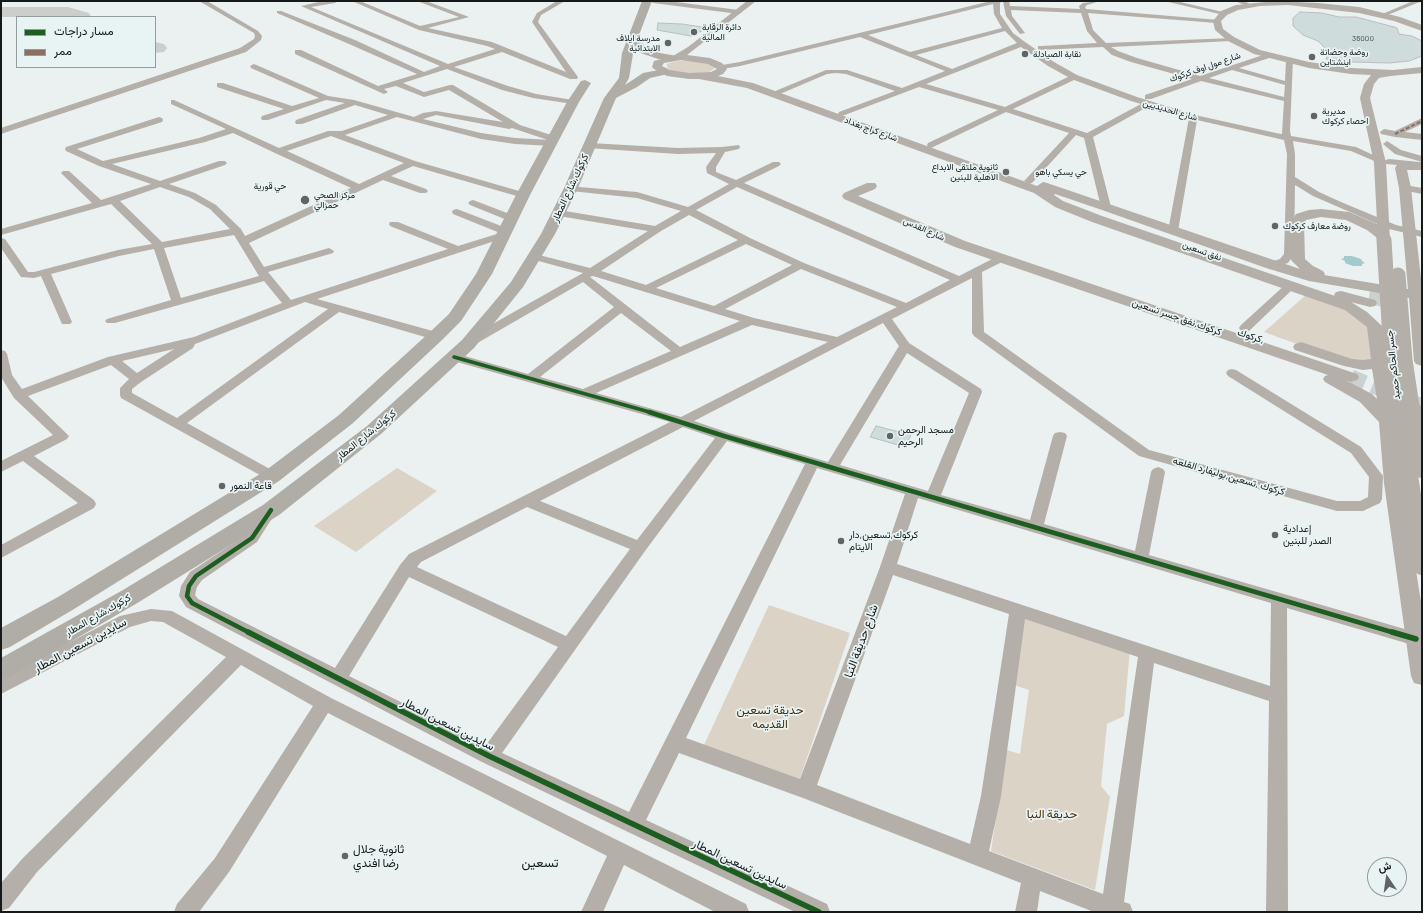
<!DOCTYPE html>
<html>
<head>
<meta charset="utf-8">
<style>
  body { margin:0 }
  #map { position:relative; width:1423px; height:913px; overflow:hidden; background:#ebf0f0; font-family:Barlow,Vazirmatn,sans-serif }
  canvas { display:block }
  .frame { position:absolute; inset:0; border:2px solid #151919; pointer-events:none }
  .legend { position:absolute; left:16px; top:16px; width:140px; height:52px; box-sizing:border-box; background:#e8f3f3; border:1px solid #949c9c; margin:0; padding:5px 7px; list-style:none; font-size:12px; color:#151919 }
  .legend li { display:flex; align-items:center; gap:8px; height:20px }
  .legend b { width:20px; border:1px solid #949c9c }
  .north { position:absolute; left:1367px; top:857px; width:40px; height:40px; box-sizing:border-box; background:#e8f3f3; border:1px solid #949c9c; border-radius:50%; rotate:347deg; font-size:11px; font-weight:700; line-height:16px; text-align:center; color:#151919 }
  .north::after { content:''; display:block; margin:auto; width:14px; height:18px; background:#606464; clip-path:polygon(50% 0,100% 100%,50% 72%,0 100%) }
</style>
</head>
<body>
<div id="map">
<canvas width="1423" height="913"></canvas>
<div class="frame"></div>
<ul class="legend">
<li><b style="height:5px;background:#1b5e20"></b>مسار دراجات</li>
<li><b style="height:5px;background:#8d6e63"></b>ممر</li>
</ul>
<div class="north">ش</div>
</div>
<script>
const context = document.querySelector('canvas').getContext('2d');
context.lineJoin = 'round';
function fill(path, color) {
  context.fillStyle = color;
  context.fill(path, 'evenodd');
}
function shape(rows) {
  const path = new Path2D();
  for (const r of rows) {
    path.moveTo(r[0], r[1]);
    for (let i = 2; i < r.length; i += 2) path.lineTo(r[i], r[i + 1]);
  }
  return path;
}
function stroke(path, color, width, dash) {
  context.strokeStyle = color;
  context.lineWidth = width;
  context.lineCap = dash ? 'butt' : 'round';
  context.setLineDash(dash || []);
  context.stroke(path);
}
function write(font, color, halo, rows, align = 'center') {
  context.font = font + ' Barlow,Vazirmatn,sans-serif';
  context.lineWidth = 3.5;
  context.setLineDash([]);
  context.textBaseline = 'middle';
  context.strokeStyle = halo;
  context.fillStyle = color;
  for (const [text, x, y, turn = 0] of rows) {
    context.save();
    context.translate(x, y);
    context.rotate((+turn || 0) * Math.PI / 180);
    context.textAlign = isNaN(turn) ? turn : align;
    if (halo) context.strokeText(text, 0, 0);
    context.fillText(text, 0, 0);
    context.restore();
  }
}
fill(shape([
  [685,60,707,63,714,67,714,69,709,72,689,74,671,71,667,67,667,64,672,62],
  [1306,295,1357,312,1370,326,1380,363,1349,363,1264,332],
  [397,468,437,491,356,552,314,526],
  [769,605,850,633,799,781,704,745],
  [1025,615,1130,649,1124,716,1107,724,1101,786,1110,797,1095,890,991,851,1006,750,1020,754,1029,690,1011,684]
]), '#dcd3c7');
fill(shape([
  [1344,256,1352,256,1361,259,1362,261,1365,263,1362,264,1362,266,1353,266,1345,263,1345,261,1341,259,1344,258]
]), '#a3cacc');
fill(shape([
  [1,7,68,7,89,13,91,17,1,17,1,7],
  [155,42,164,44,167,48,164,52,155,53,155,42]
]), '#cccecc');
const building = shape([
  [1300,12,1322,13,1339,17,1356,17,1394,27,1397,28,1399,34,1412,36,1422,41,1422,56,1409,61,1389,63,1352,62,1326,59,1328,53,1323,46,1318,41,1303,35,1293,26,1293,18,1300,12],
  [658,23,682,24,708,28,691,36,657,30,658,23],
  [876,426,911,435,905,447,870,437,876,426]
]);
fill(building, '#cfdcdc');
stroke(building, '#babebe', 1);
stroke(shape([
  [1369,297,1422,304],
  [1351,377,1422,406]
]), '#cbd0d0', 15, [15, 8]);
fill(shape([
  [199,1,207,1,258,31,262,36,261,40,246,52,1,134,1,128,240,48,254,39,255,36,254,33,199,1],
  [323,1,338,1,335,3,311,7,448,64,495,49,487,46,419,30,352,1,360,1,420,26,459,17,417,1,426,1,469,17,428,28,492,42,566,72,532,22,537,13,557,1,565,1,541,15,538,22,578,77,577,79,570,79,502,52,454,67,508,86,536,94,573,100,577,102,573,104,533,98,502,90,447,69,403,83,424,92,450,85,453,85,520,125,551,135,552,137,548,140,512,128,509,129,436,115,423,119,481,133,515,138,552,140,556,143,552,146,515,144,481,139,397,117,345,135,415,161,526,193,528,195,526,197,520,197,413,166,391,176,426,189,428,191,426,193,420,193,383,180,249,243,264,267,329,248,334,251,333,253,268,272,291,300,448,249,390,226,389,224,390,222,398,222,458,246,500,233,453,214,452,212,453,210,457,209,509,229,510,231,507,234,508,235,507,237,317,299,440,333,442,336,440,339,432,339,339,312,187,423,277,473,279,476,277,479,272,481,267,479,121,398,120,395,120,388,129,379,111,365,28,396,69,436,67,439,34,456,94,500,96,504,94,508,1,558,1,545,78,503,23,461,1,472,1,461,53,435,14,398,1,377,1,350,5,351,7,354,12,375,22,389,108,357,194,337,282,303,264,281,115,323,107,323,105,321,107,319,171,300,154,249,119,256,51,274,72,322,70,324,62,324,41,276,34,278,21,277,1,248,1,238,5,239,28,272,34,272,118,250,152,244,111,204,1,235,1,229,92,203,63,175,61,173,63,171,69,171,101,200,151,184,99,166,66,151,65,149,66,147,159,117,162,118,163,120,162,122,77,149,103,161,199,138,226,129,171,104,171,100,174,100,279,148,328,131,342,131,388,115,355,105,302,124,296,124,295,122,296,120,345,103,326,100,268,120,262,120,261,118,262,116,284,109,217,87,217,83,223,83,292,106,319,98,251,68,250,66,254,64,328,96,354,100,414,117,423,113,436,111,503,122,449,90,424,97,396,86,384,89,388,92,384,94,295,54,295,50,301,50,378,86,417,74,349,44,277,13,277,11,281,11,355,40,424,72,440,66,301,6,323,1],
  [233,133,275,153,351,188,245,236,241,229,216,205,195,193,169,184,225,165,227,163,225,161,219,161,160,181,112,164,205,142,233,133],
  [331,136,404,163,359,184,287,151,331,136],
  [160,187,189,197,210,209,230,229,162,242,120,201,160,187],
  [234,235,259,276,181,298,164,248,234,235],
  [305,302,328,309,177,418,132,393,132,389,141,382,193,348,195,344,305,302],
  [174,349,137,373,122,361,174,349],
  [650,1,668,1,739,10,742,12,739,14,653,3,650,1],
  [991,1,1002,1,1000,3,1000,14,1013,33,1025,42,1054,62,1077,75,1137,97,1195,115,1276,133,1282,134,1284,101,1201,81,1151,99,1145,99,1145,95,1192,79,1131,62,1112,55,1103,47,1038,50,1038,46,1041,46,1097,43,1087,31,1081,13,1011,10,1012,16,1025,33,1020,34,1006,16,1003,1,1009,1,1010,6,1080,9,1079,6,1083,3,1100,1,1087,5,1085,7,1086,9,1219,20,1220,21,1217,23,1088,13,1093,30,1106,43,1233,38,1233,40,1231,41,1111,47,1118,51,1137,58,1200,76,1269,53,1272,53,1272,57,1239,68,1285,81,1286,61,1290,59,1293,59,1290,131,1291,136,1356,147,1384,160,1379,163,1351,151,1293,141,1295,154,1295,177,1319,192,1341,202,1396,225,1422,231,1422,237,1389,229,1313,196,1295,185,1294,254,1288,263,1271,268,1267,267,1266,265,1267,263,1280,259,1284,254,1287,154,1284,140,1197,120,1178,231,1173,234,1168,231,1189,118,1149,106,1093,137,1111,207,1106,210,1101,207,1084,138,1076,135,1032,183,1029,184,1024,181,1026,179,1069,133,1006,112,931,148,928,147,927,145,928,143,998,110,919,87,842,116,839,116,838,114,839,112,895,91,846,74,836,73,827,74,780,94,774,94,773,92,826,70,847,70,902,88,945,71,860,37,740,66,722,69,718,67,722,65,740,62,991,1],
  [993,4,994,14,1002,28,910,52,868,35,993,4],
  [1005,31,1017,43,952,69,916,55,1005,31],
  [1021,47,1048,66,1068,77,1005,107,926,84,1021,47],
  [1232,70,1285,85,1284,97,1209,78,1232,70],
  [1074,80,1131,101,1141,104,1087,133,1013,109,1074,80],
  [1164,1,1176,1,1227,13,1224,15,1164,1],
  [1235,1,1244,1,1252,5,1249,7,1235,1],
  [1413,1,1422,1,1385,16,1380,15,1413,1],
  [1422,118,1422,124,1405,132,1422,134,1422,140,1395,137,1381,134,1380,132,1384,129,1395,131,1422,118],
  [1387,141,1401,150,1422,156,1422,162,1395,154,1383,144,1387,141],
  [590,143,678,148,722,147,739,145,740,147,739,149,725,152,716,167,716,172,736,180,773,162,779,162,781,164,779,166,744,183,959,276,998,256,1006,256,1007,258,1006,260,982,272,984,332,1149,450,1337,501,1360,501,1368,497,1369,477,1351,453,1228,376,1226,373,1228,370,1232,369,1236,370,1361,447,1383,476,1382,499,1380,503,1363,511,1337,511,1139,456,974,336,972,333,972,278,892,319,909,343,981,389,982,392,941,495,1030,520,1053,436,1055,433,1060,432,1065,433,1067,436,1044,524,1135,551,1151,472,1153,469,1158,467,1163,469,1165,472,1149,555,1422,634,1422,644,1416,646,1287,608,1288,912,1266,912,1269,701,1154,663,1124,902,1130,904,1133,912,1094,912,1040,891,1037,912,1015,912,1021,883,803,798,679,753,646,820,827,904,830,912,795,912,482,762,186,607,179,596,181,586,190,572,247,534,264,508,269,507,274,508,276,512,257,542,202,580,197,587,195,595,198,599,335,668,400,565,409,554,670,422,450,360,448,357,450,354,454,353,528,374,614,307,583,282,474,345,470,346,466,345,464,342,466,339,583,273,531,259,530,257,531,255,535,254,590,268,648,231,559,216,555,215,554,213,555,211,559,210,655,226,681,211,637,198,571,191,566,188,568,186,637,192,688,207,729,184,707,173,706,167,716,153,678,154,587,148,586,146,587,144,590,143],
  [737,187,950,280,906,303,804,263,750,238,696,210,737,187],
  [689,215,738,240,646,285,601,271,661,231,689,215],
  [746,244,792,265,714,306,656,288,746,244],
  [801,269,897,307,837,337,754,318,725,309,801,269],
  [593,276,740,321,680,347,590,277,593,276],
  [621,313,671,351,583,389,540,377,621,313],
  [883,323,899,346,828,462,729,433,694,421,883,323],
  [752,325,828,342,681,417,596,393,752,325],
  [907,353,969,393,928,491,840,465,907,353],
  [683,427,715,438,637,540,540,501,683,427],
  [727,441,805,464,629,812,502,753,645,551,727,441],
  [817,468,905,494,880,567,800,779,686,738,817,468],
  [918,498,1271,603,1270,686,897,564,918,498],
  [527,507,630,549,566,636,417,567,421,562,527,507],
  [893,575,1009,614,981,796,970,844,817,785,893,575],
  [409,577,558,647,486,745,349,676,409,577],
  [1025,619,1138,657,1103,894,989,851,1001,796,1025,619],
  [1389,159,1419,162,1422,163,1422,167,1386,164,1384,162,1386,160,1389,159],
  [1405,185,1422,188,1422,194,1402,190,1400,188,1402,186,1405,185],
  [473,200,515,216,516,218,511,221,507,220,470,205,468,203,470,201,473,200],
  [1290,283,1296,286,1294,288,1249,331,1241,331,1239,328,1241,325,1286,284,1290,283],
  [151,609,172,611,331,698,746,904,749,912,715,912,624,865,603,912,581,912,607,856,328,713,229,872,199,912,174,912,177,904,215,858,313,706,241,665,37,872,9,908,1,911,1,883,23,858,226,657,163,622,151,621,130,627,1,694,1,678,120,616,151,609]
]), '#b4afa8');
fill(shape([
  [747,1,756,1,687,55,710,58,722,63,727,69,723,74,718,76,753,83,1037,186,1043,182,1047,183,1300,269,1291,260,1290,224,1296,214,1309,210,1321,209,1349,212,1377,224,1389,235,1391,241,1389,244,1384,245,1379,244,1376,237,1367,230,1346,220,1321,217,1306,220,1304,224,1305,259,1313,266,1323,271,1325,274,1324,275,1408,289,1399,188,1395,168,1397,165,1405,162,1422,162,1422,170,1407,170,1411,188,1422,288,1422,366,1416,364,1414,361,1409,298,1309,281,1266,268,1102,210,1055,194,1054,195,1063,201,1102,216,1335,296,1334,295,1336,292,1341,291,1375,300,1377,303,1375,306,1370,307,1351,302,1367,312,1382,326,1393,399,1402,483,1422,608,1422,685,1414,683,1411,676,1384,483,1379,422,1360,402,1325,382,1323,379,1325,376,1328,375,955,247,844,199,842,196,844,193,867,183,875,183,877,186,875,189,858,196,965,241,1357,374,1359,377,1357,380,1351,382,1347,381,1372,394,1377,399,1372,369,1363,370,1344,366,1295,350,1293,347,1295,344,1301,342,1352,359,1363,360,1371,359,1367,327,1345,310,1092,222,1055,207,1034,193,747,88,699,79,689,79,667,76,654,69,652,67,654,61,673,56,688,47,747,1],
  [681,60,708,64,717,69,711,72,689,73,670,70,662,66,664,63,681,60],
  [1275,1,1318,3,1359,7,1400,17,1422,25,1422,31,1394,21,1359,13,1288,5,1260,6,1238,10,1227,15,1221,21,1223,29,1234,37,1260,50,1309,62,1351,68,1393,70,1422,67,1422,73,1390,76,1379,78,1374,84,1370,98,1386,163,1384,165,1376,165,1374,163,1360,98,1364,84,1371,75,1351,74,1309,68,1254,54,1228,41,1215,30,1213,21,1221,11,1236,5,1275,1]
]), '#b4afa8');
fill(shape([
  [642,1,652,1,639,35,644,46,660,53,677,56,678,58,673,61,658,59,638,52,634,48,629,78,625,85,643,73,664,69,669,72,668,74,650,78,637,87,616,98,578,188,555,234,523,287,474,348,381,434,279,515,139,602,10,677,1,680,1,658,123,590,263,505,367,426,462,340,511,282,541,234,564,188,604,98,619,78,622,53,642,1],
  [585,80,591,83,579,102,530,195,492,274,461,321,442,340,353,423,279,481,74,609,10,647,1,650,1,628,58,597,265,471,339,415,430,332,449,314,476,274,516,195,567,102,581,81,585,80]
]), '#b0aca6');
stroke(shape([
  [1380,163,1384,241]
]), '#b4afa8', 12);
stroke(shape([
  [1384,240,1391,356,1399,413],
  [1398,275,1405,360,1413,413]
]), '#b4afa8', 15);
stroke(shape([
  [1398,412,1422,565],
  [1413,412,1422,468]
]), '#b4afa8', 20);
stroke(shape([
  [1395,134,1422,121]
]), '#8d6e63', 2, [4, 2]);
stroke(shape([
  [454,357,653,413]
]), '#1b5e20', 3.5);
stroke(shape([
  [649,412,724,436,1395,633],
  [250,633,192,603,187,596,189,586,196,576,252,538,271,510]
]), '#1b5e20', 4.5);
stroke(shape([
  [248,632,489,756,819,912],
  [1392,632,1416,639]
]), '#1b5e20', 5.5);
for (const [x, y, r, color] of [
  [694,32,4,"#606464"],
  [668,43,4,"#606464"],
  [1025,54,4,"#606464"],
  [1312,57,4,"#606464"],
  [1314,116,4,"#606464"],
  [1006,172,4,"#606464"],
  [305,200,5,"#606464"],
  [1275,226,4,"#606464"],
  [890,436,4,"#606464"],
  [222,486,4,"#606464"],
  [1275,535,4,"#606464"],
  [841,541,4,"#606464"],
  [345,856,4,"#606464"]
]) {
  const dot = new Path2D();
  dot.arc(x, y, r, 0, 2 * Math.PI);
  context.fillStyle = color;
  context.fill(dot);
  stroke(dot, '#e8f3f3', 1.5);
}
write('8px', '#444b4b', null, [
  ["36000",1363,38]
]);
write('9px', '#151919', '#e8f3f3', [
  ["دائرة الرقابة",702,27],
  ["المالية",702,37],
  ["مدرسة ايلاف",660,38,"right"],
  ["الابتدائية",660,48,"right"],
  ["روضة وحضانة",1320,52],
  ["اينشتاين",1320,62],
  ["نقابة الصيادلة",1033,54],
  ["مديرية",1322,111],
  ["احصاء كركوك",1322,121],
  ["ثانوية ملتقى الابداع",998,167,"right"],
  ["الاهلية للبنين",998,177,"right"],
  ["مركز الصحي",314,195],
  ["حمزالي",314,205],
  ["روضة معارف كركوك",1283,226]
], 'left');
write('9px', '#151919', '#e8f3f3', [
  ["شارع مول اوف كركوك",1205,67,-19],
  ["شارع الحديديين",1170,110,16],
  ["شارع كراج بغداد",871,129,20],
  ["شارع القدس",924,229,24],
  ["نفق تسعين",1202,251,20]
]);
write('9px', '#151919', '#e8f3f3', [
  ["حي يسكي باهو",1061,172],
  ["حي قورية",270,186]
]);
write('10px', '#151919', '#e8f3f3', [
  ["كركوك,شارع المطار",570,188,-65],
  ["كركوك,نفق جسر تسعين",1177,317,19],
  ["كركوك,",1251,336,19],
  ["جسر الحاكم حميد",1393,365,-96],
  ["كركوك,شارع المطار",366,435,-39],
  ["كركوك ,تسعين,بوليفارد القلعه",1229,476,16],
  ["كركوك,شارع المطار",98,615,-30]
]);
write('10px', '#151919', '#e8f3f3', [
  ["مسجد الرحمن",898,430],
  ["الرحيم",898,442],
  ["قاعة النمور",230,486],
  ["إعدادية",1283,529],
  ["الصدر للبنين",1283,541],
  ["كركوك,تسعين,دار",849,535],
  ["الايتام",849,547]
], 'left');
write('12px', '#151919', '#e8f3f3', [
  ["شارع حديقة النبا",861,641,-70],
  ["سايدين تسعين المطار",80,645,-28],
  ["سايدين تسعين المطار",448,724,27],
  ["سايدين تسعين المطار",740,864,25]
]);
write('12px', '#4d2f04', '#e8f3f3', [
  ["حديقة تسعين",770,710],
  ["القديمه",770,724],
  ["حديقة النبا",1052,814]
]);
write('12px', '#151919', '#e8f3f3', [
  ["ثانوية جلال",353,849],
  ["رضا افندي",353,863]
], 'left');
write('13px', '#151919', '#e8f3f3', [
  ["تسعین",540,863]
]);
</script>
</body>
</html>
